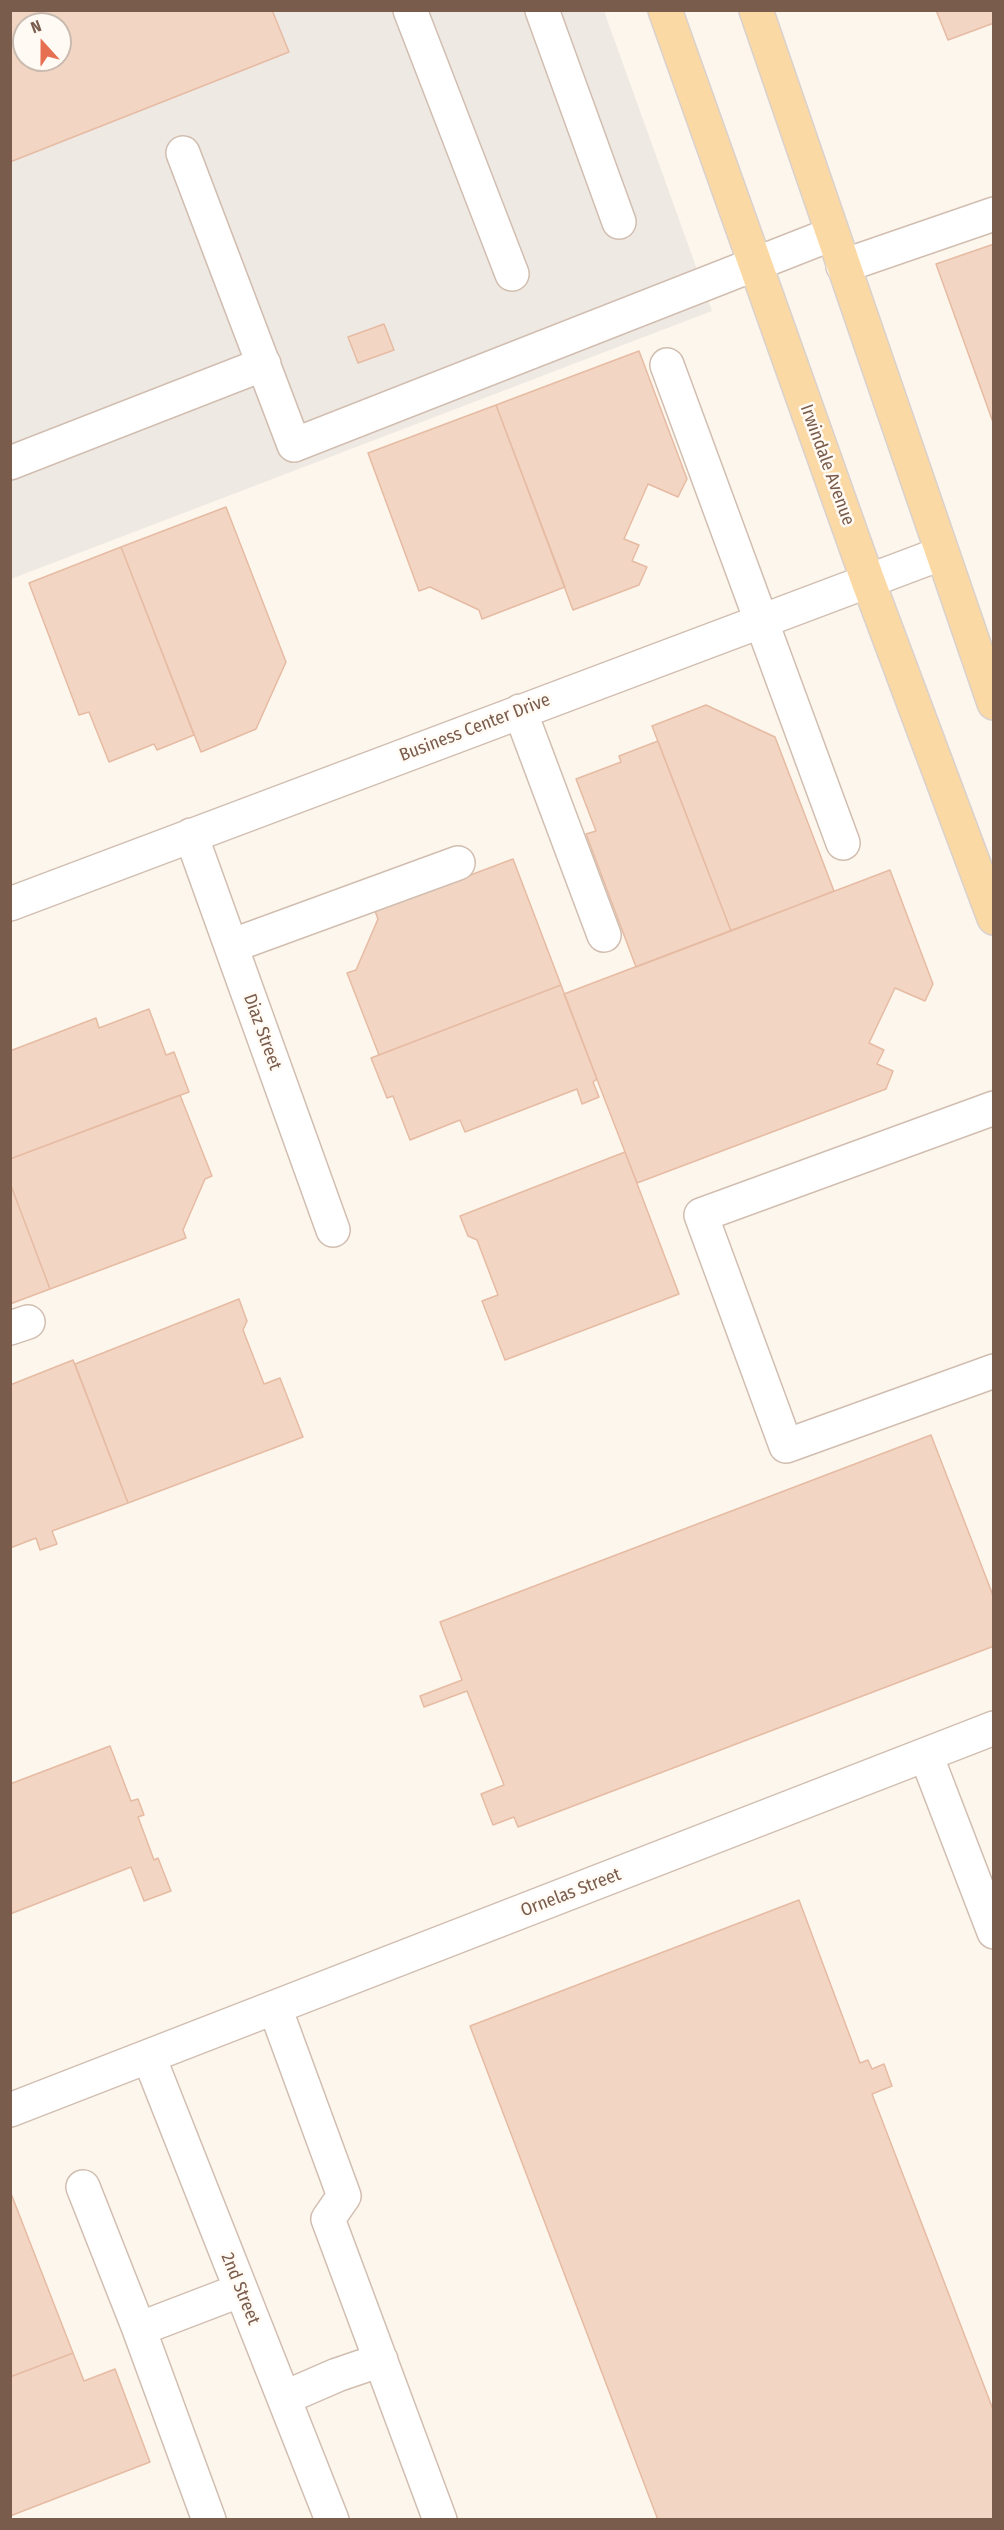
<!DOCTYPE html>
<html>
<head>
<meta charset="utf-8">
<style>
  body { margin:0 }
  #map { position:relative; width:1004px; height:2530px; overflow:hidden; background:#fdf6ec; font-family:"Fira Sans Condensed",sans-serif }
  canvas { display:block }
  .frame { position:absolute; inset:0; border:12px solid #7a5c4d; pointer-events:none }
  .north { position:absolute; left:12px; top:12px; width:60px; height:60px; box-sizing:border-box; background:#fffaf3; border:2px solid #cabbb1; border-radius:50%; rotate:339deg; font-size:16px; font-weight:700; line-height:24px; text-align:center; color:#7a5c4d }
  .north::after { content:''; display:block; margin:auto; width:21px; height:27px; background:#e76f51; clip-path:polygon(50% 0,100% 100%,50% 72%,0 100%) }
</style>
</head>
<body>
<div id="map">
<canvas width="1004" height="2530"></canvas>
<div class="frame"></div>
<div class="north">N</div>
</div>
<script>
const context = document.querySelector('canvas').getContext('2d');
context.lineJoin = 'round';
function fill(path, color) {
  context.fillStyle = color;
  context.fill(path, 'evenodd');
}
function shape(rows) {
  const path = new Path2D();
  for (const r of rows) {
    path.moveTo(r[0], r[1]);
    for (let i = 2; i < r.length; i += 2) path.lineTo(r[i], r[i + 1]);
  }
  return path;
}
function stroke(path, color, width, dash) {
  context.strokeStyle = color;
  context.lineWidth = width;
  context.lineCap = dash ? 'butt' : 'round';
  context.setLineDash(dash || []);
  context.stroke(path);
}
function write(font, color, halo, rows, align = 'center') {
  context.font = font + ' "Fira Sans Condensed",sans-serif';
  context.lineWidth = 5;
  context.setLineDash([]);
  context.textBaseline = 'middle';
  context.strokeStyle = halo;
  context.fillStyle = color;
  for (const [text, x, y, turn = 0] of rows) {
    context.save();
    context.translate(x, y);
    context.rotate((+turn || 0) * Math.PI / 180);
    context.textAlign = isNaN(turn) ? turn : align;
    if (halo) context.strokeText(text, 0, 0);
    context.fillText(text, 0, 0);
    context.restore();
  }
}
fill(shape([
  [11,11,604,11,712,311,11,579],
  [24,24,60,24,60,60,24,60]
]), '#efe9e4');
const building = shape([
  [10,10,272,10,289,52,10,162,10,10],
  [24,24,60,24,60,60,24,60,24,24],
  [936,10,994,10,994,23,948,40,936,10],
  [994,244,994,425,936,264,994,244],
  [384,324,394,350,358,363,348,337,384,324],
  [639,351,687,479,678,497,648,484,624,539,639,545,632,561,647,567,639,585,573,610,496,405,639,351],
  [496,405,565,587,482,619,479,610,430,587,419,591,368,453,496,405],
  [226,507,286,662,256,729,201,752,121,547,226,507],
  [121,547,194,735,157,750,154,744,109,762,89,712,79,715,29,583,121,547],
  [706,705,775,737,834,891,731,931,652,726,706,705],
  [658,741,731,931,636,967,586,834,596,831,576,779,621,762,619,756,658,741],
  [513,859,561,985,379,1055,347,973,356,970,378,919,375,911,513,859],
  [890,870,933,984,925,1001,895,988,869,1043,884,1050,877,1064,893,1071,886,1089,637,1183,564,994,890,870],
  [561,985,597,1079,593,1082,599,1097,582,1104,577,1089,465,1132,460,1120,410,1140,393,1096,387,1098,371,1058,561,985],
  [149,1009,166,1055,174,1052,189,1092,10,1159,10,1051,96,1018,99,1028,149,1009],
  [180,1095,212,1176,205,1179,183,1230,186,1238,50,1289,10,1183,10,1159,180,1095],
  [625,1152,679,1294,505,1360,482,1301,498,1295,477,1240,468,1236,460,1216,625,1152],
  [10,1183,50,1289,10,1304,10,1183],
  [239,1299,247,1321,243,1330,264,1384,280,1378,303,1437,128,1503,75,1364,239,1299],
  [73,1360,128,1503,52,1531,57,1544,40,1550,36,1538,10,1548,10,1385,73,1360],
  [931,1435,994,1598,994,1646,518,1827,514,1817,493,1825,481,1794,504,1785,467,1691,424,1707,420,1696,462,1680,440,1622,931,1435],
  [110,1746,131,1801,138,1799,144,1815,138,1817,154,1860,158,1858,171,1891,144,1901,131,1867,10,1914,10,1784,110,1746],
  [799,1900,860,2063,868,2060,872,2069,884,2064,892,2086,872,2094,994,2412,994,2520,658,2520,470,2026,799,1900],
  [10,2191,73,2353,10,2377,10,2191],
  [73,2353,84,2381,115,2369,150,2462,10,2516,10,2377,73,2353]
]);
fill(building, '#f3d5c3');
stroke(building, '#e6bba3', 1.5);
const minor = shape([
  [410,10,512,274],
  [542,10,619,222],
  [183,153,294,445,832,234],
  [843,266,994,214],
  [667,365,843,843],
  [10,463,264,364],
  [520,711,604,935],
  [191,835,333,1230],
  [10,904,940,554],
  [231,946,458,863],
  [994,1108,701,1215,786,1446,994,1371],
  [10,1328,28,1322],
  [926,1755,994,1932],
  [275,2008,344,2196,328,2219,440,2520],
  [149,2057,332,2520],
  [10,2110,994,1728],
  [83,2187,139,2329],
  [284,2398,337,2375,381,2360],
  [209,2520,139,2329,241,2290]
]);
const major = shape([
  [665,10,868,581,994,918],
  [756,10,994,703]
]);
stroke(minor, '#d1beb0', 36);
stroke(major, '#dad1cd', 36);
stroke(minor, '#fff', 33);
stroke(major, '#fbd9a5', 33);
write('18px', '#7a5c4d', '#fffaf3', [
  ["Irwindale Avenue",827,465,70],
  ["Business Center Drive",475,728,-21],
  ["Diaz Street",262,1032,70],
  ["Ornelas Street",571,1893,-21],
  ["2nd Street",240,2289,68]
]);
</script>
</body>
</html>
